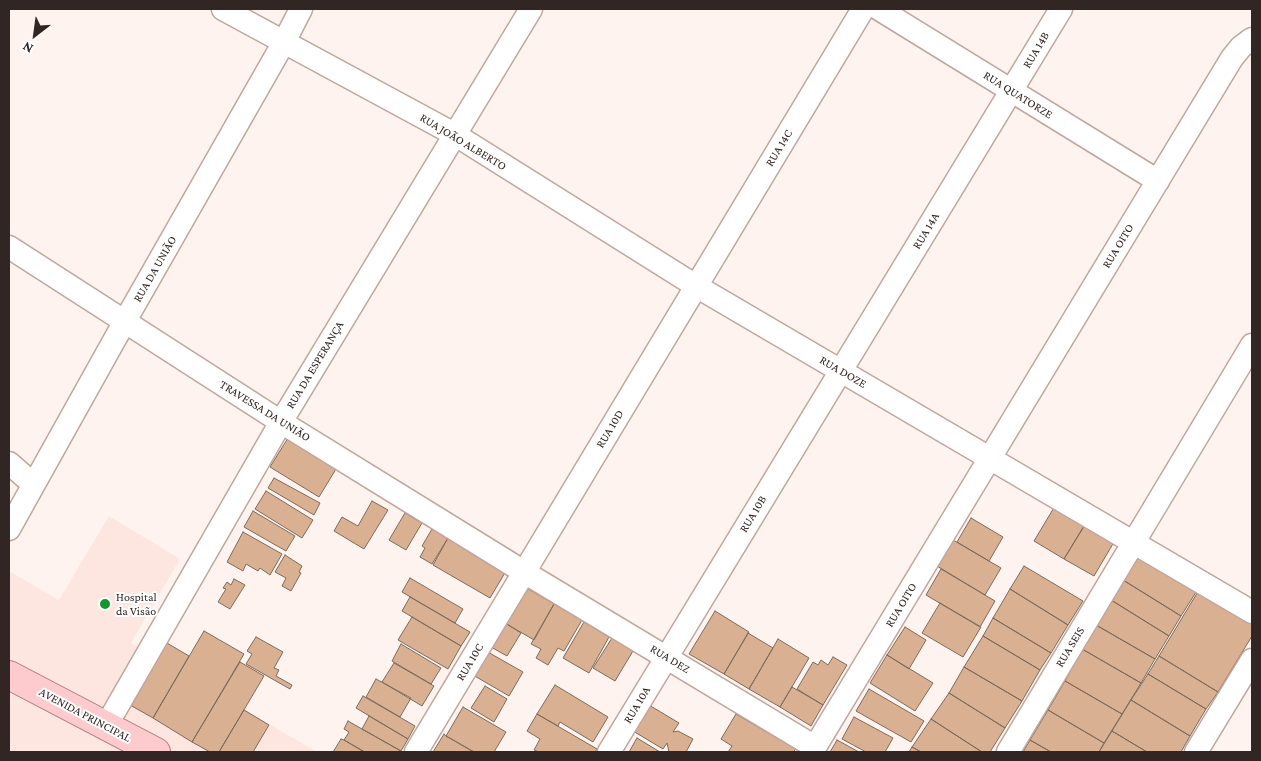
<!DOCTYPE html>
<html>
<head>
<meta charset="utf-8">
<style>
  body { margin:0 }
  #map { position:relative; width:1261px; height:761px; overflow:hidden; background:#fff3ef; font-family:"Crimson Pro",serif }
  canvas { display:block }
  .frame { position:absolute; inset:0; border:10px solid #312623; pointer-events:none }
  .north { position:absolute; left:10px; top:10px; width:50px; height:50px; -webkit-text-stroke:4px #fff; paint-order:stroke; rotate:210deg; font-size:14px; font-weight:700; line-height:20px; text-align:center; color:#312623 }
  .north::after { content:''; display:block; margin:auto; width:18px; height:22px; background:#312623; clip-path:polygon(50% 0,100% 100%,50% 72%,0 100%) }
</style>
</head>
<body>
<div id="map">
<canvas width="1261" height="761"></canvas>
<div class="frame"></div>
<div class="north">N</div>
</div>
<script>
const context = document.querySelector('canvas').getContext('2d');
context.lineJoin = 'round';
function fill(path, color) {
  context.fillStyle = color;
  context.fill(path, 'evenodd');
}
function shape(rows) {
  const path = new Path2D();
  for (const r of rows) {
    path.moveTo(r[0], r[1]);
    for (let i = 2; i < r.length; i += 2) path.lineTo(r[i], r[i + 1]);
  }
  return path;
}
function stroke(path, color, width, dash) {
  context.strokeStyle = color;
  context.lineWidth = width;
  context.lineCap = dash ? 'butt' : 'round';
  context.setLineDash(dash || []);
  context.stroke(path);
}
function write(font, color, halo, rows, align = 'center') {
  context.font = font + ' "Crimson Pro",serif';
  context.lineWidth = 4;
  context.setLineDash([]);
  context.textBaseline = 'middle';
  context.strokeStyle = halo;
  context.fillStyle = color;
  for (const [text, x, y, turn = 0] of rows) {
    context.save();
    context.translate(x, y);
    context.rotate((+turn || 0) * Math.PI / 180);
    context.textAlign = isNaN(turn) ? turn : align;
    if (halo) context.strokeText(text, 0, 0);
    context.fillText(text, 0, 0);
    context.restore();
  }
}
fill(shape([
  [109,516,180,559,131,643,317,752,9,752,9,571,59,600]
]), '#fde6e0');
const building = shape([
  [288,438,336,469,319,497,270,467,288,438],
  [274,478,320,503,314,515,268,488,274,478],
  [266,491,313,520,302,538,255,509,266,491],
  [372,501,388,510,364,549,334,531,342,517,358,526,372,501],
  [1058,501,1088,519,1064,559,1034,541,1058,501],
  [253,511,295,536,286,551,244,527,253,511],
  [405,513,422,523,406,550,389,540,405,513],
  [971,518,1003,537,989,561,957,542,971,518],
  [1088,520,1117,537,1094,576,1064,559,1088,520],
  [432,529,448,538,432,564,420,557,425,548,422,546,432,529],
  [243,532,282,554,270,575,260,568,258,571,246,564,243,571,227,562,243,532],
  [448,538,506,571,490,598,433,565,448,538],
  [953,540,1001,568,985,595,937,566,953,540],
  [1140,553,1198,589,1181,616,1123,580,1140,553],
  [285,555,302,566,299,572,301,573,291,591,282,586,286,578,275,572,285,555],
  [1024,566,1083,601,1068,625,1010,589,1024,566],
  [941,569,995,601,980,627,926,595,941,569],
  [410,578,463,609,455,623,402,592,410,578],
  [234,579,245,585,230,609,218,602,226,589,223,588,227,582,231,585,234,579],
  [1123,580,1181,616,1169,636,1111,600,1123,580],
  [1202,585,1252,616,1252,636,1218,692,1159,656,1202,585],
  [525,587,554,604,534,640,505,623,525,587],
  [1010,589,1068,625,1051,653,993,618,1010,589],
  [410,597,470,632,461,646,402,611,410,597],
  [1111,600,1169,636,1155,659,1096,625,1111,600],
  [940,603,981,627,963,657,922,633,940,603],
  [554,604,582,620,564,651,558,648,548,665,536,658,541,649,531,644,554,604],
  [715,611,749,632,724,674,689,654,715,611],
  [412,617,461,646,448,669,398,640,412,617],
  [993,618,1051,653,1040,670,983,636,993,618],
  [584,622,609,637,589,673,563,658,584,622],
  [505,623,521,633,507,656,491,647,505,623],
  [1096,625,1155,659,1141,683,1082,649,1096,625],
  [905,627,926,640,909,669,887,655,905,627],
  [204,631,244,654,192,742,153,718,204,631],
  [748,633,773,648,749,689,724,674,748,633],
  [983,636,1040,670,1022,701,964,667,983,636],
  [256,637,283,652,274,668,279,670,276,676,292,685,290,689,246,664,252,654,247,651,256,637],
  [612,638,633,651,615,681,593,668,612,638],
  [160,639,189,656,153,718,123,701,160,639],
  [778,639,809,658,780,707,749,689,778,639],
  [401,644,441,668,431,684,392,661,401,644],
  [1082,649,1141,683,1122,714,1065,681,1082,649],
  [486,651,523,672,509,696,473,675,486,651],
  [887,655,933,683,915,711,870,683,887,655],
  [1159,656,1218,692,1206,709,1148,674,1159,656],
  [833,657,847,665,823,705,797,689,813,662,818,665,821,660,828,665,833,657],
  [240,662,264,676,219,752,210,752,192,742,240,662],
  [394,663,434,686,422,706,382,682,394,663],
  [964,667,1022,701,1005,728,949,693,964,667],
  [1148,674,1206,709,1190,736,1131,700,1148,674],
  [376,679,411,698,400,717,366,697,376,679],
  [1065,681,1122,714,1104,743,1048,710,1065,681],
  [555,685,608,717,593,742,560,722,558,726,537,714,555,685],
  [485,686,507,699,494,722,471,708,485,686],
  [792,687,823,705,811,726,780,707,792,687],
  [869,689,924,721,911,742,856,711,869,689],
  [949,693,1005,728,990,752,982,752,931,719,949,693],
  [363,696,415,726,408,739,356,708,363,696],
  [1131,700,1190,736,1181,752,1147,752,1112,731,1131,700],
  [649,705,679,723,673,732,678,731,693,739,686,752,669,752,667,743,663,749,633,731,649,705],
  [463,707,506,732,494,752,474,752,446,736,463,707],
  [244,710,269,725,253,752,219,752,244,710],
  [1048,710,1104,743,1099,752,1051,752,1030,740,1048,710],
  [537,714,597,749,595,752,539,752,534,750,540,739,527,731,537,714],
  [736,714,796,749,793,752,728,752,732,746,721,739,736,714],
  [369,716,408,739,401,751,362,729,369,716],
  [854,717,893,738,885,752,866,752,842,739,854,717],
  [931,719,982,752,921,752,912,747,931,719],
  [348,721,362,729,401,751,400,752,365,752,344,740,349,732,344,729,348,721],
  [1112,731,1147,752,1099,752,1112,731],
  [444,734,446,736,474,752,433,752,444,734],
  [637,738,660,752,629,752,637,738],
  [341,739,344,740,364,752,333,752,341,739],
  [837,740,859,752,830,752,837,740],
  [1030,740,1051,752,1023,752,1030,740],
  [912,747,921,752,909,752,912,747]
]);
fill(building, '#d9b192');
stroke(building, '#7e6a5b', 1);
const minor = shape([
  [223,9,454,134,696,286,1252,612],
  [879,9,1158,181],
  [9,247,281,422,524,572,815,747],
  [9,463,33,484],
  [9,529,125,321,284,42,301,9],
  [106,726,281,422,531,9],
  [416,752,863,9],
  [609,752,1061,9],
  [812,752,1232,58,1241,47,1249,41,1252,39],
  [1008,752,1252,345],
  [1196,752,1252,660]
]);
const major = shape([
  [9,675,156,752]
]);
stroke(minor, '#c1a69e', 25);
stroke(major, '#b47a7c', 30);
stroke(minor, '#fff', 22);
stroke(major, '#fdcbcd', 28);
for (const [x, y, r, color] of [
  [105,604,6,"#12982d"]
]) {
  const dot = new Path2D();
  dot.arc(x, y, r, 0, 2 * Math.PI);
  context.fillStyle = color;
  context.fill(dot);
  stroke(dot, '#fff', 2);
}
write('12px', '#312623', '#fff', [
  ["RUA 14B",1036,50,-59],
  ["RUA QUATORZE",1018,95,32],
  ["RUA JOÃO ALBERTO",463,142,31],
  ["RUA 14C",779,148,-59],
  ["RUA 14A",926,231,-59],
  ["RUA OITO",1118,246,-59],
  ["RUA DA UNIÃO",155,269,-60],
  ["RUA DA ESPERANÇA",315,365,-59],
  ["RUA DOZE",843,372,30],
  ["TRAVESSA DA UNIÃO",265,411,32],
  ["RUA 10D",610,429,-59],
  ["RUA 10B",753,514,-59],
  ["RUA OITO",901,605,-59],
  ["RUA SEIS",1070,647,-59],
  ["RUA DEZ",670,659,31],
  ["RUA 10C",470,662,-59],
  ["RUA 10A",637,705,-59],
  ["AVENIDA PRINCIPAL",85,715,28]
]);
write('12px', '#312623', '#fff', [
  ["Hospital",116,597],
  ["da Visão",116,611]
], 'left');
</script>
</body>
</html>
